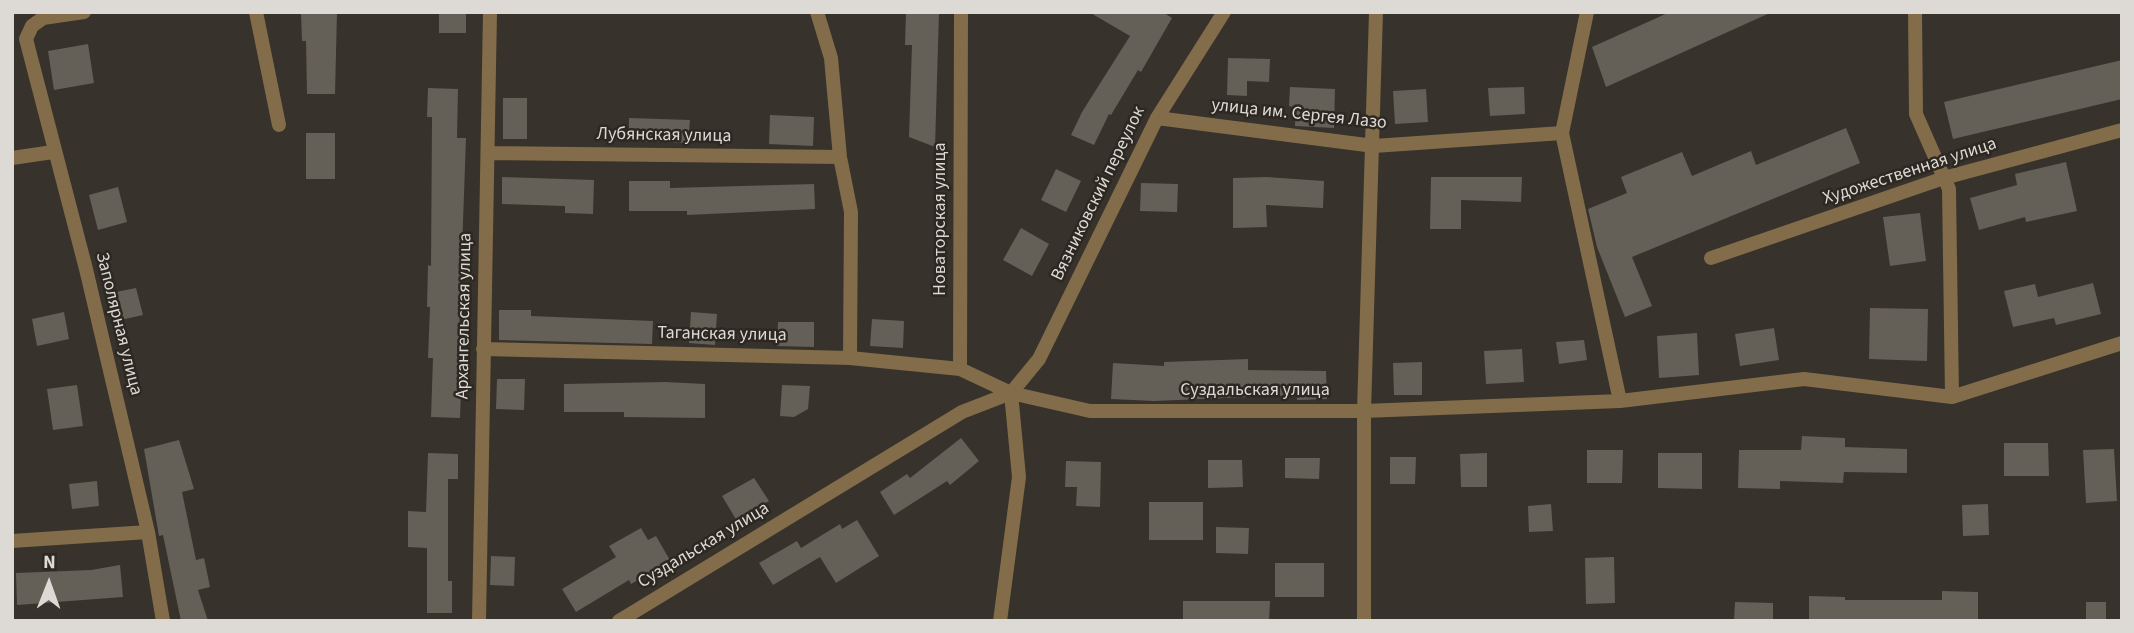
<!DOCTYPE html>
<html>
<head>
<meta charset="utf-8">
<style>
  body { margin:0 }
  #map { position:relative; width:2134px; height:633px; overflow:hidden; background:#37322b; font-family:"Source Sans 3",sans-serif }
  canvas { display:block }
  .frame { position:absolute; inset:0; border:14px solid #dddad5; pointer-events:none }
  .north { position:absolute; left:14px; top:549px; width:70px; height:70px; -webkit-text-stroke:5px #2d2821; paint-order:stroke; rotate:1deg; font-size:19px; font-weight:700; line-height:28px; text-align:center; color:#dddad5 }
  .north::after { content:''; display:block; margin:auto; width:24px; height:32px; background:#dddad5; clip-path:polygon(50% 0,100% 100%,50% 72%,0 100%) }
</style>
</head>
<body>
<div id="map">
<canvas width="2134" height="633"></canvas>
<div class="frame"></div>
<div class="north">N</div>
</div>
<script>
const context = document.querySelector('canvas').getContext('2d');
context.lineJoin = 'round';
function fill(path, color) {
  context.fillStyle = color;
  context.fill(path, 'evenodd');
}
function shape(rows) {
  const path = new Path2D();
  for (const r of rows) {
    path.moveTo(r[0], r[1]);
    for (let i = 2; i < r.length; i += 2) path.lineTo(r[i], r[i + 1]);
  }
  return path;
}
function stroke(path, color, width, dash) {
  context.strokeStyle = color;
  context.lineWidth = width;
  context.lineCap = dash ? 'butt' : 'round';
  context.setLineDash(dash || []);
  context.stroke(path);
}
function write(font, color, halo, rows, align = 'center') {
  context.font = font + ' "Source Sans 3",sans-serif';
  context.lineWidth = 5;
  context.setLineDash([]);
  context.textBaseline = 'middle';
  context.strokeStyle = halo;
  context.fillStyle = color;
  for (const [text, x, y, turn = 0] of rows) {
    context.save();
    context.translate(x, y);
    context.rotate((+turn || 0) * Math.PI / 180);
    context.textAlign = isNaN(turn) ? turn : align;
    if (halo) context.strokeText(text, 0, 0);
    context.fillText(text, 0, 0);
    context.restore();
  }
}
fill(shape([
  [301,12,337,12,335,94,307,94,306,41,302,41],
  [439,12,466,12,466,33,439,33],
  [906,12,939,12,935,147,909,137,912,45,905,45],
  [1089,12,1163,12,1172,18,1141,72,1138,70,1111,115,1109,114,1094,145,1071,135,1082,112,1130,36],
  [1670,12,1772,12,1606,87,1592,47],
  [88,44,94,83,54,90,48,51],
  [1228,58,1270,59,1269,82,1247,81,1247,96,1227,95],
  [2122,60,2122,99,1953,139,1944,102],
  [1290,87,1335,89,1334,128,1295,126,1296,108,1289,106],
  [1524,87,1525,114,1490,116,1488,88],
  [428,88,458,89,457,138,466,138,457,391,461,391,460,418,431,417,433,358,428,358,430,307,427,307,428,265,431,266,432,117,427,117],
  [1426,89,1428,122,1395,124,1393,91],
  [503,98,527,98,527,139,503,139],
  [770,115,814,117,813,146,769,144],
  [629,118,690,120,688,143,629,141],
  [1846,128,1860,163,1632,257,1652,306,1625,317,1597,247,1588,209,1627,193,1621,177,1682,152,1692,176,1751,151,1756,165],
  [306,133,335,133,335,179,306,179],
  [2066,162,2077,211,2026,222,2025,217,1979,230,1970,198,2017,185,2015,174],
  [1056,169,1081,181,1066,212,1041,200],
  [502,177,594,180,593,214,565,213,565,206,502,204],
  [1266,177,1324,181,1323,208,1266,205,1267,227,1233,228,1233,178],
  [1431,177,1522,177,1521,202,1461,200,1461,229,1430,229],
  [629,181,670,181,670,188,814,184,815,209,687,215,687,211,629,211],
  [1141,183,1178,184,1177,212,1140,211],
  [118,187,127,222,98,230,89,195],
  [1920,213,1926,261,1890,266,1883,217],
  [1021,228,1049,244,1032,276,1003,260],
  [2093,283,2101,314,2056,325,2054,318,2013,327,2004,291,2035,284,2038,297],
  [136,288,143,315,116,321,111,293],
  [1870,308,1928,309,1927,361,1869,359],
  [499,310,531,310,531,316,653,321,652,344,499,340],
  [64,312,69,339,37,346,32,319],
  [691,312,717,314,715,345,689,343],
  [872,319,904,321,903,348,870,346],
  [778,322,814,322,814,347,777,346],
  [1774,328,1779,360,1740,366,1735,334],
  [1697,333,1699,375,1659,378,1657,336],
  [1584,340,1587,360,1559,364,1556,342],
  [1522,349,1524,382,1486,384,1484,351],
  [1248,359,1248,370,1326,371,1327,399,1297,400,1297,395,1154,401,1111,399,1113,363,1164,366,1164,362],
  [1422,362,1422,395,1394,395,1393,363],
  [497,379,525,379,524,410,496,409],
  [665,382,705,384,705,418,624,417,624,412,564,412,564,384],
  [77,385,83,426,53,430,47,389],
  [782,385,810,386,808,409,794,417,780,416],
  [1802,436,1845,438,1845,447,1907,449,1907,473,1844,472,1843,483,1780,481,1780,489,1738,488,1739,450,1801,450],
  [961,438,979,461,950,485,947,481,894,515,880,492,907,474,910,478],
  [179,440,194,489,182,492,196,560,204,558,210,587,198,590,208,621,181,621,163,535,159,536,144,449],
  [2004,443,2048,443,2049,476,2004,476],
  [2114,449,2117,501,2086,503,2083,450],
  [1587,450,1623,450,1622,483,1587,483],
  [428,453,458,454,458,479,448,479,448,581,452,581,452,613,427,613,427,548,408,547,408,511,426,512],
  [1487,453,1487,487,1461,487,1460,454],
  [1658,453,1702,453,1702,489,1658,488],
  [1390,457,1416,457,1415,484,1390,484],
  [1285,458,1320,458,1319,479,1285,478],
  [1208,460,1242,460,1243,487,1208,488],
  [1066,461,1101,462,1100,507,1076,506,1077,487,1065,487],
  [754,478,769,501,737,521,722,496],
  [97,481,99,506,72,509,69,484],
  [1149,502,1203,502,1203,540,1149,540],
  [1551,504,1553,531,1529,532,1528,506],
  [1988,504,1989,535,1963,536,1962,505],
  [857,520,879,556,836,583,820,557,773,585,759,563,797,541,801,548,840,524,842,529],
  [1216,527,1249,528,1248,554,1216,553],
  [641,528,648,540,656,536,671,562,631,584,629,580,576,612,562,589,616,557,609,546],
  [491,556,515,557,514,586,490,585],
  [1614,557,1615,603,1586,604,1585,558],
  [1275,563,1324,563,1324,597,1275,597],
  [120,565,123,597,17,605,16,573,91,570],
  [1942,591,1978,592,1978,621,1809,621,1809,596,1845,597,1845,600,1942,600],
  [1183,601,1270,601,1269,621,1183,621],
  [1735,602,1773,603,1773,621,1734,621],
  [2086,602,2106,602,2106,621,2086,621]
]), '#645f57');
stroke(shape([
  [84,12,43,18,32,26,26,39,86,269,148,532,163,621],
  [256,12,279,125],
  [817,12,831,58,840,157,851,212,850,358],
  [961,12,960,369,1011,393],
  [1587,12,1562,133,1620,401],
  [1915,12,1916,114,1949,189,1952,397],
  [1157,118,1374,146,1562,133],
  [488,153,840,157],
  [12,158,53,152],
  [1711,258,1944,178,2122,130],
  [483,349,850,358,960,369],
  [1011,393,1039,359,1157,118,1224,12],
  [12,541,148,532],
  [479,621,490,12],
  [619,621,962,412,1011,393,1090,411,1364,411,1620,401,1804,379,1952,397,2122,343],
  [1000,621,1019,477,1011,393],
  [1364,621,1364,411,1376,12]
]), '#826c4a', 14);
write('18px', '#dddad5', '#2d2821', [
  ["улица им. Сергея Лазо",1299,115,6],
  ["Лубянская улица",664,136,1],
  ["Художественная улица",1910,172,-18],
  ["Вязниковский переулок",1099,194,-64],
  ["Новаторская улица",941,219,-90],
  ["Архангельская улица",465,316,-89],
  ["Заполярная улица",118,324,76],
  ["Таганская улица",722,335,1],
  ["Суздальская улица",1255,391],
  ["Суздальская улица",704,546,-31]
]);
</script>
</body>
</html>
